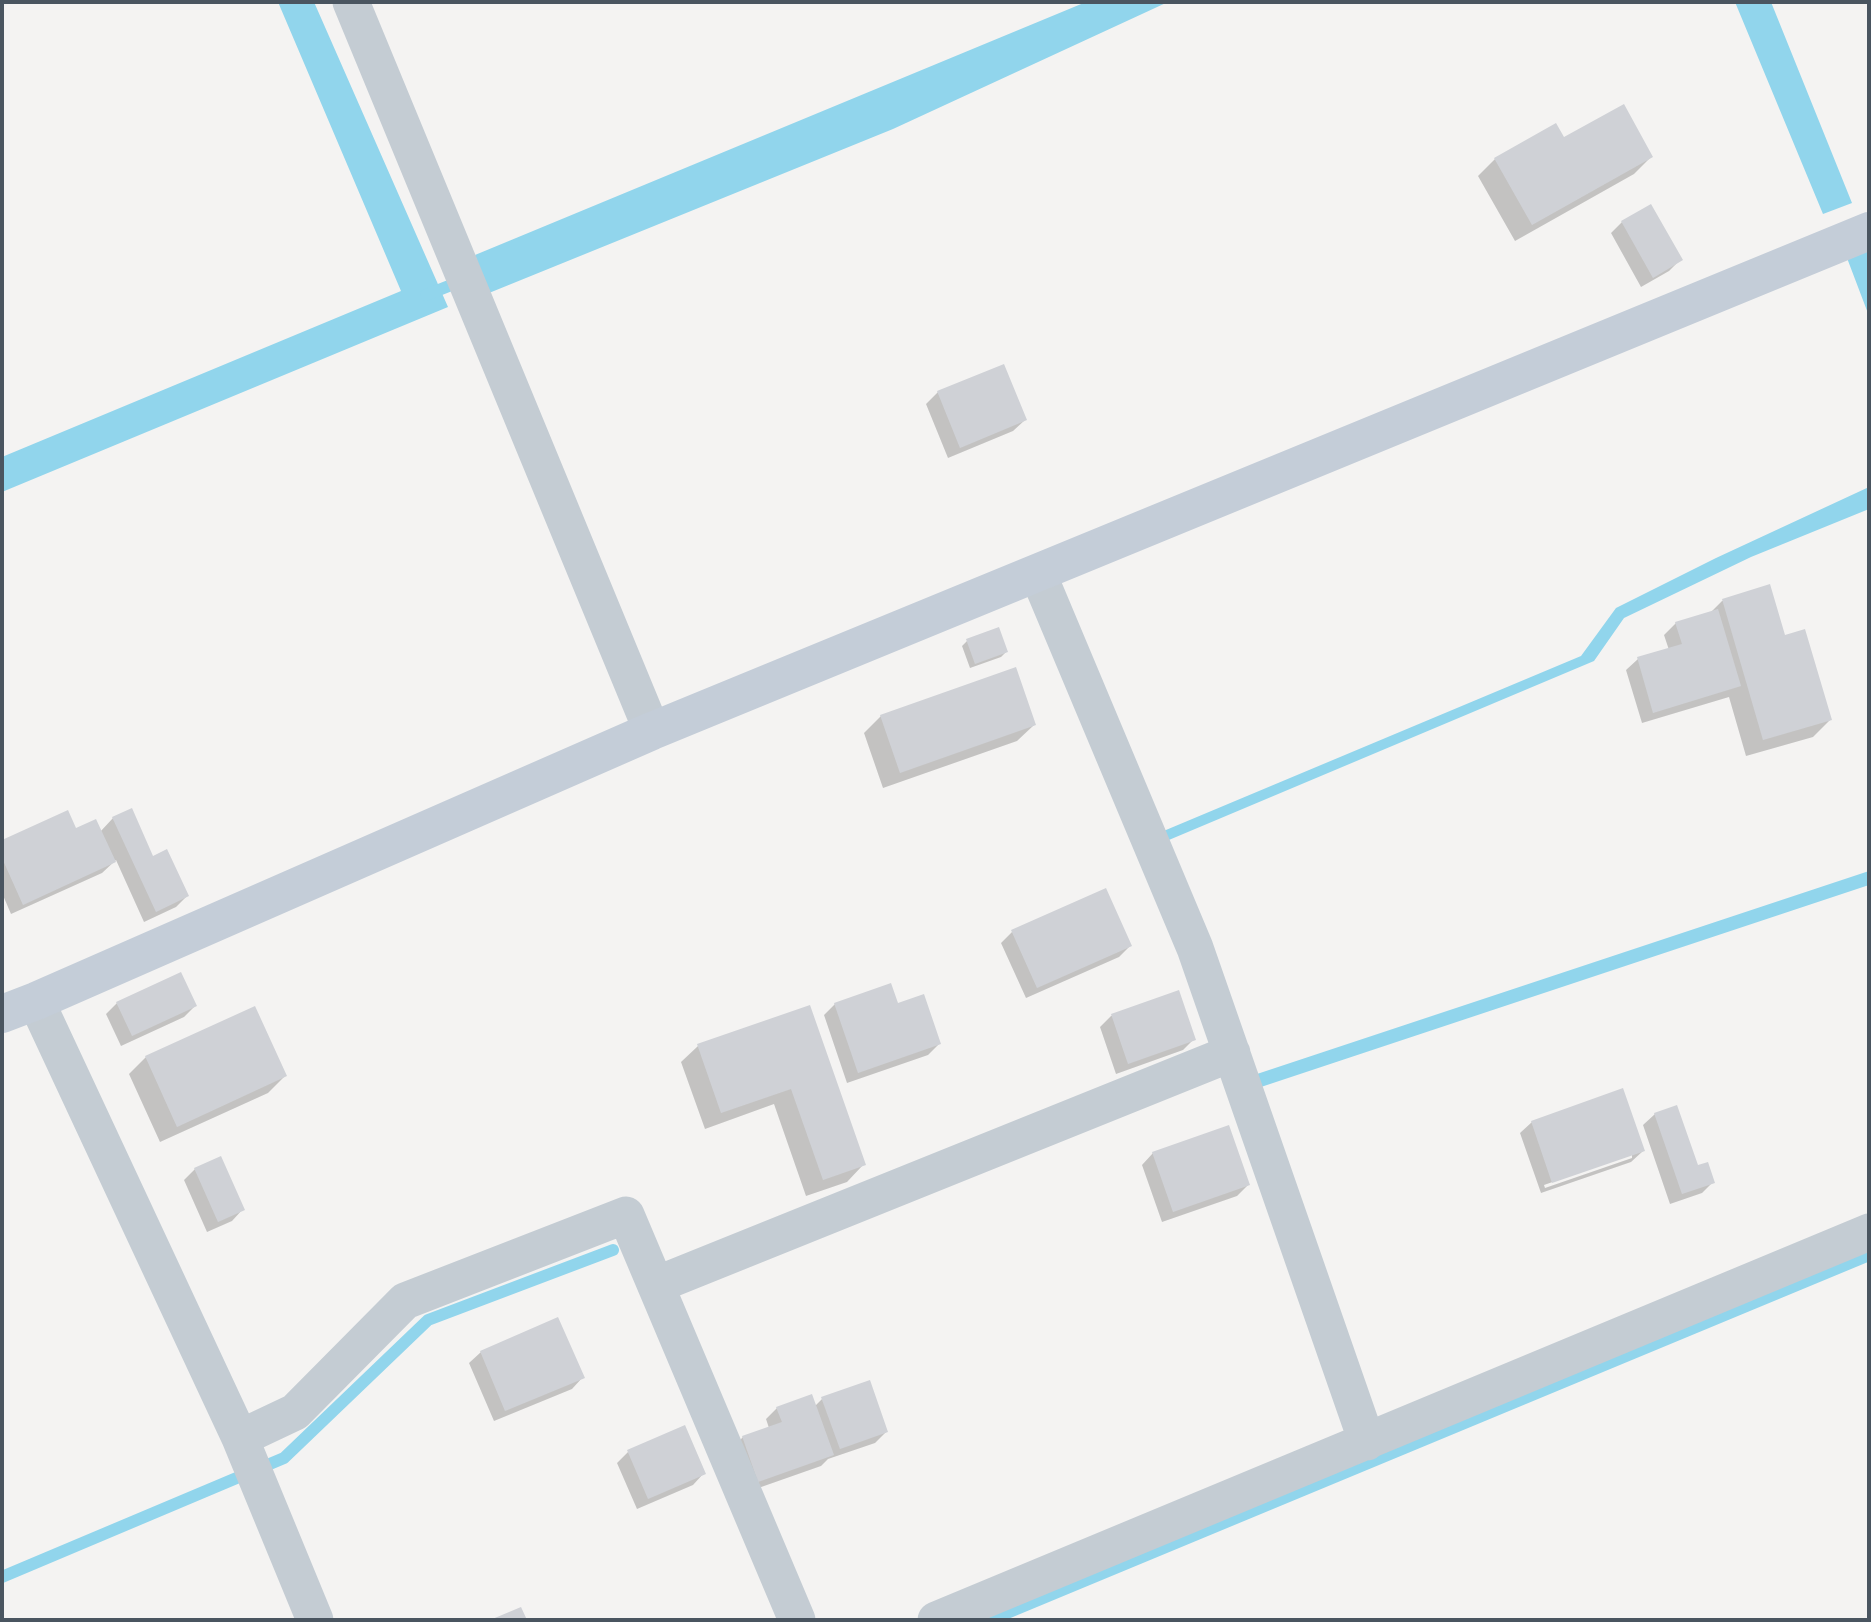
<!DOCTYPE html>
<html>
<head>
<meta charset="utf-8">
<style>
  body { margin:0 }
  #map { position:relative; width:1871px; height:1622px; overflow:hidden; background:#f4f3f2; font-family:"Space Grotesk",sans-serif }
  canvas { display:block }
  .frame { position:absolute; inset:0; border:4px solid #4a5560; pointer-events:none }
</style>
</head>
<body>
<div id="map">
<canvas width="1871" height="1622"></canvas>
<div class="frame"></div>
</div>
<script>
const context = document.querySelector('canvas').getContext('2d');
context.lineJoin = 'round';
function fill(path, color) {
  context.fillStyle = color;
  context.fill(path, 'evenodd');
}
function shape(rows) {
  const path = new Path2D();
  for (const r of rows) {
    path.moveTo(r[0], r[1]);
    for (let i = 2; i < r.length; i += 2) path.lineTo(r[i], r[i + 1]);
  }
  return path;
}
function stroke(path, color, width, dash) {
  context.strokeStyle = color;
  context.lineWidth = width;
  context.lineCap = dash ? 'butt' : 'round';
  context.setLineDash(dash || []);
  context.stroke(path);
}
fill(shape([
  [278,2,314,2,448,307,2,492,2,457,401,291],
  [1086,2,1168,2,893,129,489,293,475,255],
  [1735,2,1771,2,1852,203,1823,214],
  [1869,251,1869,316,1847,258],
  [1869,487,1869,509,1751,557,1624,618,1594,661,1157,845,1154,835,1581,656,1616,608,1716,558],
  [1869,871,1869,885,1261,1087,1257,1074]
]), '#91d5ec');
fill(shape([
  [1564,140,1651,157,1634,174,1515,241,1478,176,1495,159],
  [1622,222,1680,260,1669,271,1641,287,1611,233],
  [938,392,1025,420,1013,431,948,458,926,404],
  [1769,586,1783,637,1830,720,1813,737,1746,756,1729,697,1642,723,1626,670,1638,659,1669,650,1664,635,1676,623,1710,613,1722,601],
  [967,641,1006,652,1001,657,970,668,962,646],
  [881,716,1034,725,1017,741,883,788,864,733],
  [67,812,75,830,100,832,113,818,187,896,176,907,144,922,116,860,102,873,11,914,2,893,2,842],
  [1012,932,1130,946,1119,957,1026,998,1001,943],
  [1178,992,1194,1039,1183,1050,1116,1074,1100,1027,1111,1016],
  [117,1003,195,1006,184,1017,121,1046,106,1014],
  [835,1004,897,1005,939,1044,928,1055,847,1083,824,1015],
  [809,1007,863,1165,847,1182,806,1196,774,1104,705,1129,681,1062,698,1046],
  [146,1057,285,1076,268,1093,160,1142,129,1074],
  [1655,1114,1697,1167,1713,1182,1702,1193,1670,1204,1643,1125],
  [1532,1122,1643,1151,1631,1162,1541,1193,1520,1133],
  [1632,1154,1632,1158,1545,1188,1544,1185],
  [1153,1153,1248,1185,1237,1196,1162,1222,1142,1165],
  [195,1169,243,1209,232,1221,207,1232,184,1180],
  [481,1352,583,1377,572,1389,494,1421,469,1363],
  [822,1399,886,1432,875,1443,828,1459,821,1466,747,1492,732,1448,743,1437,769,1428,766,1419,777,1408,815,1406],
  [628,1452,704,1473,693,1485,637,1509,617,1463]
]), '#0003');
stroke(shape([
  [426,295,464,280],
  [2,1577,284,1458,428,1320,613,1250],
  [990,1620,1869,1255]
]), '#91d5ec', 12);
fill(shape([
  [1624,104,1653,157,1532,225,1494,158,1556,123,1564,137],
  [1651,204,1683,260,1653,278,1621,221],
  [1004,364,1027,420,960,448,937,391],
  [1770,584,1785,635,1805,629,1832,720,1763,740,1722,599],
  [1718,609,1741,686,1653,713,1637,657,1682,644,1675,622],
  [999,627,1008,652,975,664,966,639],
  [1016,667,1036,725,900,773,880,715],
  [132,808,153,856,167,849,189,896,156,912,112,817],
  [68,810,76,828,96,819,116,862,23,905,2,858,2,840],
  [1106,888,1132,946,1037,988,1011,930],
  [181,972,197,1006,132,1036,116,1002],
  [891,983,898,1003,924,994,941,1044,858,1073,834,1003],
  [1179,990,1196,1040,1128,1064,1111,1014],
  [810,1005,866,1165,823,1180,791,1089,721,1113,697,1044],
  [255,1006,287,1076,177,1127,145,1056],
  [1623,1088,1645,1151,1552,1183,1531,1121],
  [1677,1105,1698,1165,1708,1162,1715,1183,1682,1194,1654,1113],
  [1229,1125,1250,1185,1173,1212,1152,1152],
  [221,1156,245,1210,218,1222,194,1168],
  [558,1317,585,1378,505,1411,480,1351],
  [870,1380,888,1432,840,1449,821,1397],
  [812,1394,834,1455,758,1482,742,1436,782,1422,776,1407],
  [685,1425,706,1474,648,1499,627,1450],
  [521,1607,527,1620,490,1620]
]), '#cfd1d6');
stroke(shape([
  [351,2,652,731],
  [1038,574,1195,948,1367,1442],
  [36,1001,240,1438,315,1620],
  [656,1285,1232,1053],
  [240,1438,295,1412,405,1301,626,1215,797,1620],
  [936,1620,1869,1232]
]), '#c4ccd3', 37);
stroke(shape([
  [2,1014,36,1001,652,731,1869,231]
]), '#c4cdd8', 38);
</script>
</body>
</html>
